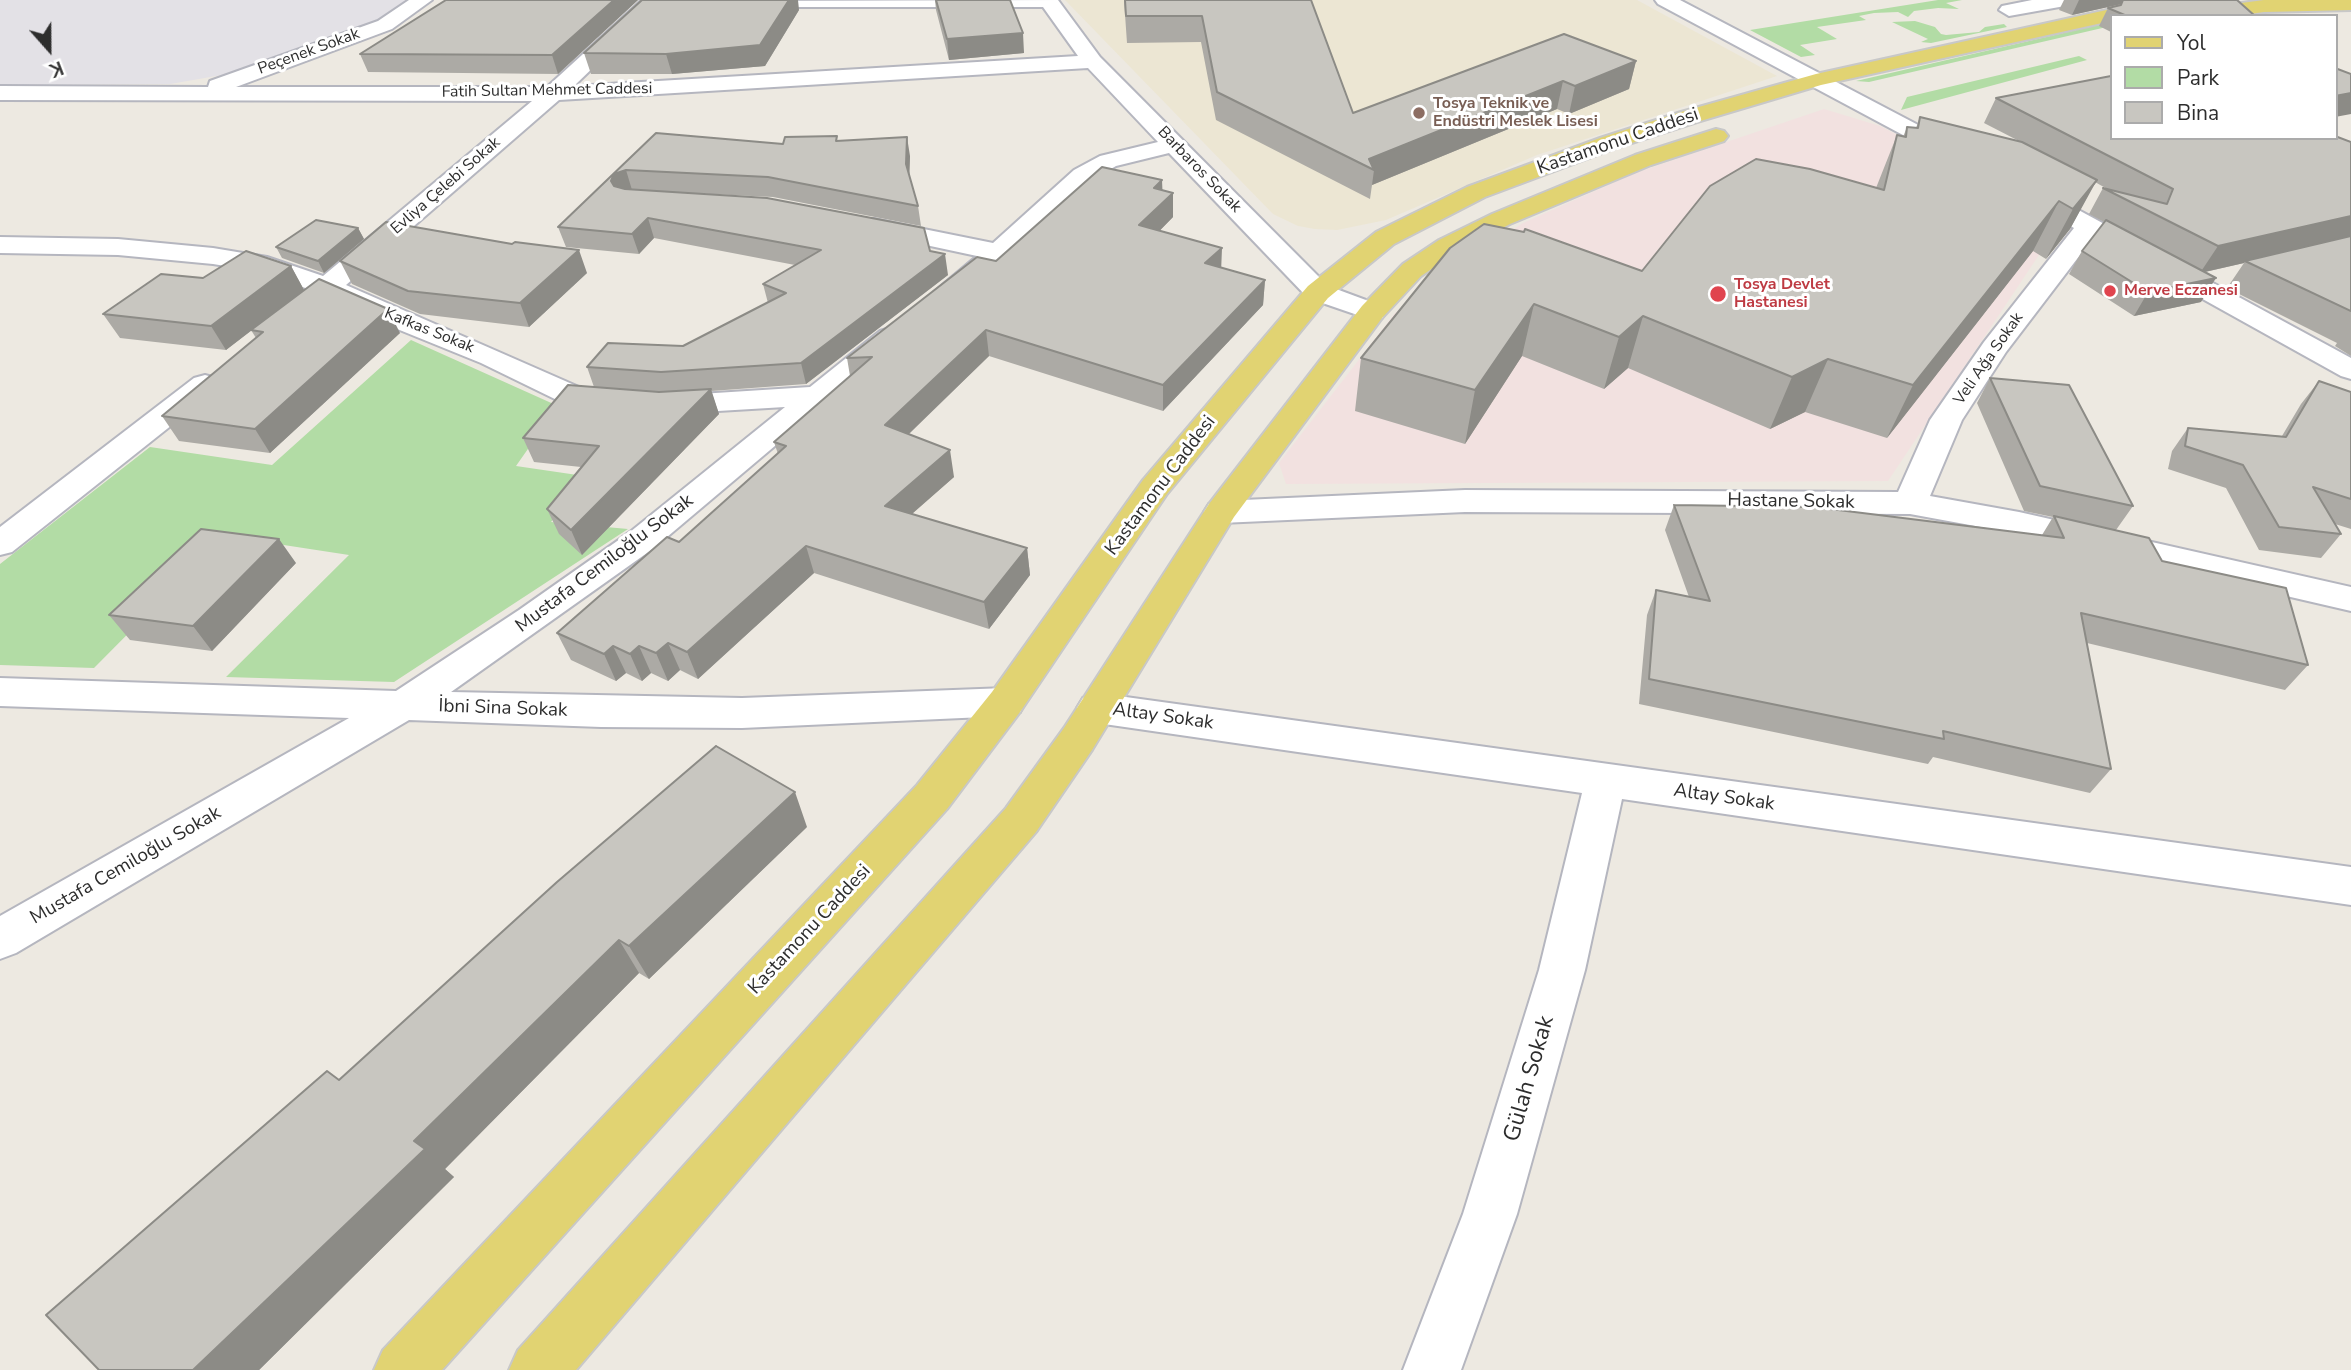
<!DOCTYPE html>
<html>
<head>
<meta charset="utf-8">
<style>
  body { margin:0 }
  #map { position:relative; width:2351px; height:1370px; overflow:hidden; background:#ede9e1; font-family:"Nunito Sans",sans-serif }
  canvas { display:block }
  .legend { position:absolute; left:2110px; top:14px; width:228px; height:126px; box-sizing:border-box; background:#fff; border:2px solid #ababab; margin:0; padding:9px 12px; list-style:none; font-size:21px; color:#2d2d2d }
  .legend li { display:flex; align-items:center; gap:14px; height:35px }
  .legend b { width:35px; border:2px solid #ababab }
  .north { position:absolute; left:14px; top:14px; width:70px; height:70px; -webkit-text-stroke:5px #fff; paint-order:stroke; rotate:159deg; font-size:19px; font-weight:700; line-height:28px; text-align:center; color:#2d2d2d }
  .north::after { content:''; display:block; margin:auto; width:24px; height:32px; background:#2d2d2d; clip-path:polygon(50% 0,100% 100%,50% 72%,0 100%) }
</style>
</head>
<body>
<div id="map">
<canvas width="2351" height="1370"></canvas>
<ul class="legend">
<li><b style="height:9px;background:#e1d372"></b>Yol</li>
<li><b style="height:19px;background:#b2dca5"></b>Park</li>
<li><b style="height:19px;background:#c8c6c0"></b>Bina</li>
</ul>
<div class="north">K</div>
</div>
<script>
const context = document.querySelector('canvas').getContext('2d');
context.lineJoin = 'round';
function fill(path, color) {
  context.fillStyle = color;
  context.fill(path, 'evenodd');
}
function shape(rows) {
  const path = new Path2D();
  for (const r of rows) {
    path.moveTo(r[0], r[1]);
    for (let i = 2; i < r.length; i += 2) path.lineTo(r[i], r[i + 1]);
  }
  return path;
}
function stroke(path, color, width, dash) {
  context.strokeStyle = color;
  context.lineWidth = width;
  context.lineCap = dash ? 'butt' : 'round';
  context.setLineDash(dash || []);
  context.stroke(path);
}
function write(font, color, halo, rows, align = 'center') {
  context.font = font + ' "Nunito Sans",sans-serif';
  context.lineWidth = 6;
  context.setLineDash([]);
  context.textBaseline = 'middle';
  context.strokeStyle = halo;
  context.fillStyle = color;
  for (const [text, x, y, turn = 0] of rows) {
    context.save();
    context.translate(x, y);
    context.rotate((+turn || 0) * Math.PI / 180);
    context.textAlign = isNaN(turn) ? turn : align;
    if (halo) context.strokeText(text, 0, 0);
    context.fillText(text, 0, 0);
    context.restore();
  }
}
fill(shape([
  [0,0,407,0,377,22,239,72,170,84,0,85]
]), '#e3e1e6');
fill(shape([
  [1065,0,1637,0,1777,76,1537,155,1386,220,1337,230,1315,229,1298,226,1273,214]
]), '#ece6d3');
fill(shape([
  [1824,109,1880,126,2024,200,2047,243,1888,481,1286,484,1279,463,1395,313,1475,254,1523,223,1635,173]
]), '#f2e1e0');
fill(shape([
  [1938,0,1962,0,1946,3,1959,9,1938,8,1914,11,1908,17,1898,12,1874,13,1859,16,1866,20,1817,27,1837,39,1800,45,1815,55,1801,57,1750,30],
  [1915,21,1935,27,1941,34,1946,35,1979,32,1985,27,2004,24,2007,27,1931,43,1921,42,1928,39,1892,22],
  [2111,22,2111,26,1869,82,1856,81],
  [2079,56,2087,60,1901,110,1907,97],
  [411,340,558,406,516,466,591,477,551,522,628,529,394,682,226,677,349,555,225,536,94,668,0,665,0,564,150,447,272,465]
]), '#b2dca5');
const minor = shape([
  [409,0,432,0,392,29,236,87,547,87,642,0,663,0,574,86,1078,56,1043,7,744,7,734,1,1058,0,1100,57,1328,286,1382,306,1386,312,1382,318,1372,320,1308,298,1169,153,1116,166,1092,180,1007,258,958,298,948,300,938,298,934,292,977,256,865,232,861,227,865,222,874,219,993,243,1074,170,1100,156,1158,142,1088,68,559,100,346,285,588,391,668,396,810,387,880,331,890,328,900,331,904,337,654,548,451,692,742,698,1006,688,1020,692,1025,702,1020,712,1006,716,742,728,601,727,409,720,16,953,0,959,0,916,349,718,0,706,0,678,396,691,519,610,630,532,785,407,668,414,587,409,561,402,481,363,370,318,330,298,301,323,291,325,281,323,277,317,281,311,308,289,262,272,213,264,118,255,0,253,0,237,118,239,213,248,267,257,323,276,532,101,0,100,0,86,208,87,210,81,378,21,409,0],
  [1655,0,1680,0,1962,148,1966,153,1962,158,1946,158,1658,4,1655,0],
  [2032,0,2075,0,2065,6,2009,16,1999,10,2002,6,2032,0],
  [2029,186,2038,188,2351,358,2351,379,2341,376,2093,238,2006,352,1962,420,1930,496,2019,512,2351,587,2351,611,2019,534,1910,514,1465,512,1221,523,1209,520,1204,512,1209,504,1221,501,1465,490,1898,492,1930,420,1984,342,2074,228,2020,198,2017,193,2020,188,2029,186],
  [205,375,216,378,220,384,216,390,12,552,0,555,0,527,194,378,205,375],
  [1097,693,2351,867,2351,905,1622,799,1585,970,1517,1214,1461,1370,1403,1370,1463,1214,1539,970,1582,793,1097,723,1083,718,1077,708,1083,698,1097,693]
]);
const major = shape([
  [2152,0,2188,0,2178,6,2133,16,2111,16,2111,21,1821,85,1697,122,1616,148,1485,197,1394,244,1328,298,1167,494,1020,712,947,809,442,1370,374,1370,383,1350,917,785,992,692,1143,480,1308,286,1376,232,1467,187,1600,138,1681,112,1816,74,2152,0],
  [2264,0,2351,0,2351,10,2264,12,2235,16,2186,15,2189,11,2196,9,2264,0],
  [1716,129,1724,131,1728,136,1724,141,1651,165,1510,224,1457,252,1421,276,1382,318,1234,517,1092,750,1036,832,576,1370,509,1370,518,1350,1006,808,1064,728,1209,504,1362,306,1403,264,1439,240,1492,214,1635,155,1716,129]
]);
stroke(minor, '#b5b6bf', 4);
stroke(major, '#c8c8c8', 4);
fill(minor, '#fff');
fill(major, '#e1d372');
fill(shape([
  [446,0,638,0,558,74,368,72,360,54],
  [935,0,1010,0,1024,53,949,60,936,10],
  [1124,0,1311,0,1353,113,1636,61,1629,89,1569,114,1557,109,1372,185,1370,199,1216,120,1201,42,1127,43],
  [2064,0,2237,0,2127,16,2111,16,2111,32,2099,26,2108,8,2121,4,2072,15,2059,10],
  [799,10,765,66,672,74,591,74,584,53],
  [1996,98,2351,142,2351,356,2335,346,2337,343,2227,288,2244,263,2205,272,2201,302,2134,316,2069,274,2082,251,2104,222,2089,214,2103,188,2109,190,2095,182,2070,229,2046,259,2033,251,1887,438,1805,412,1770,429,1628,368,1604,389,1522,356,1465,444,1355,411,1361,358,1450,248,1642,271,1876,188,1897,135,1903,137,1907,127,1916,128,1920,117,2019,141,1984,123],
  [656,133,910,156,909,176,918,206,921,226,773,197,669,192,930,251,948,275,806,384,711,391,719,414,582,555,559,534,547,509,581,467,534,462,523,438,594,387,587,367,683,346,768,303,763,284,795,265,654,238,639,254,566,247,558,227],
  [1162,180,1162,190,1173,217,1159,231,1221,268,1265,280,1263,305,1163,411,989,356,909,434,954,477,912,514,1027,548,1030,575,989,629,814,573,698,679,680,670,668,681,651,673,642,681,626,673,616,681,571,660,557,633,679,542,778,454,774,442,850,376,847,358,996,261],
  [358,228,364,239,324,273,282,258,276,247],
  [340,261,587,273,529,327,420,314,352,284],
  [291,266,304,290,226,350,120,338,103,314],
  [251,330,400,333,270,453,179,441,162,416,256,338],
  [1990,378,2133,506,2116,530,2308,665,2285,690,2087,643,2111,769,2090,793,1933,757,1928,764,1639,704,1647,615,1656,590,1689,597,1665,530,1674,505,2042,535,2053,517,2024,511,1977,403],
  [2319,381,2351,392,2351,529,2335,524,2341,534,2321,558,2259,550,2226,488,2168,469,2172,451,2188,428,2282,436,2301,404],
  [296,563,212,651,130,640,109,615],
  [807,827,649,979,639,973,445,1169,454,1177,259,1370,99,1370,339,1080]
]), '#acaaa5');
fill(shape([
  [614,0,638,0,558,74,552,55],
  [789,0,798,0,799,10,765,66,672,74,666,54],
  [2079,0,2140,0,2072,15],
  [1023,33,1024,53,949,60,947,39],
  [1636,61,1629,89,1569,114,1575,86],
  [1563,81,1557,109,1372,185,1374,170,1369,159],
  [2351,93,2351,114,2335,117,2335,96],
  [907,137,910,156,909,184,906,164],
  [626,170,632,190,618,201,611,181,614,174],
  [1162,180,1163,203,1173,193,1173,217,1140,251,1139,225,1154,188],
  [2097,180,2070,229,2046,259,2073,209],
  [2059,201,2033,251,1887,438,1913,385],
  [2351,216,2351,238,2245,261,2244,263,2200,273,2218,246],
  [648,218,654,238,639,254,632,234],
  [358,228,364,239,324,273,318,261],
  [1222,248,1221,273,1205,263],
  [579,250,587,273,529,327,520,303],
  [945,254,948,275,806,384,801,363],
  [291,266,304,290,226,350,211,326],
  [2216,278,2201,302,2134,316,2148,292],
  [1265,280,1263,305,1163,411,1163,385],
  [1534,304,1522,356,1465,444,1475,390],
  [388,309,400,333,270,453,255,429],
  [1643,316,1628,368,1604,389,1619,337],
  [986,330,989,356,890,452,885,425],
  [1828,359,1805,412,1770,429,1792,377],
  [711,389,719,414,582,555,571,530],
  [950,450,954,477,890,533,885,506],
  [279,539,296,563,212,651,193,626],
  [806,546,814,573,698,679,687,652],
  [1027,548,1030,575,989,629,984,602],
  [668,643,680,670,668,681,656,653],
  [613,646,626,673,616,681,604,654],
  [639,646,651,673,642,681,630,654],
  [795,792,807,827,649,979,629,946],
  [619,940,639,973,445,1169,454,1177,259,1370,193,1370,414,1141]
]), '#8c8b86');
const building = shape([
  [446,0,614,0,552,55,360,54,446,0],
  [642,0,789,0,760,45,666,54,584,53,642,0],
  [936,0,1010,0,1023,33,947,39,936,0],
  [1125,0,1311,0,1353,113,1564,34,1636,61,1575,86,1563,81,1369,159,1374,170,1217,92,1202,16,1126,16,1125,0],
  [2123,0,2237,0,2255,16,2127,16,2108,8,2121,5,2123,0],
  [2335,68,2351,74,2351,93,2335,96,2335,68],
  [2111,76,2111,138,2335,138,2335,136,2351,142,2351,216,2218,246,2103,188,2167,204,2173,189,1996,98,2111,76],
  [1920,117,2022,142,2097,180,2073,209,2059,201,1913,385,1828,359,1792,377,1643,316,1619,337,1534,304,1475,390,1361,358,1450,248,1484,224,1524,232,1525,229,1642,271,1710,186,1756,159,1810,169,1884,190,1897,135,1906,137,1907,127,1918,128,1920,117],
  [656,133,783,144,785,137,837,136,836,141,907,137,906,164,918,206,768,177,626,170,614,174,611,181,614,186,625,189,767,198,924,228,930,251,945,254,801,363,661,372,587,367,608,343,683,346,786,293,763,284,821,250,648,218,632,234,558,227,656,133],
  [1102,167,1162,180,1154,188,1173,193,1139,225,1222,248,1205,263,1265,280,1163,385,986,330,885,425,950,450,885,506,1027,548,984,602,806,546,687,652,668,643,656,653,639,646,630,654,613,646,604,654,557,633,667,537,679,542,786,446,774,442,872,357,847,358,977,257,996,261,1102,167],
  [316,220,358,228,318,261,276,247,316,220],
  [2106,220,2216,278,2148,292,2082,251,2106,220],
  [386,222,512,244,515,242,579,250,520,303,408,291,340,261,386,222],
  [2351,236,2351,311,2245,261,2351,236],
  [246,251,291,266,211,326,103,314,161,274,203,278,246,251],
  [319,279,388,309,255,429,162,416,263,332,251,330,319,279],
  [1990,378,2069,385,2133,506,2040,486,1990,378],
  [2319,381,2351,392,2351,499,2313,487,2341,534,2279,527,2243,465,2185,446,2188,428,2286,437,2319,381],
  [568,385,659,392,711,389,571,530,547,509,599,446,523,438,568,385],
  [1674,505,1814,507,2064,538,2054,516,2149,538,2162,561,2286,588,2308,665,2081,613,2111,769,1943,731,1944,739,1649,679,1656,590,1710,601,1674,505],
  [201,529,279,539,193,626,109,615,201,529],
  [716,746,795,792,629,946,619,940,414,1141,425,1149,193,1370,99,1370,46,1315,327,1071,339,1080,557,882,716,746]
]);
fill(building, '#c8c6c0');
stroke(building, '#8c8b86', 2);
for (const [x, y, r, color] of [
  [1419,113,7,"#8d6e63"],
  [2110,291,7,"#e0444e"],
  [1718,294,9,"#e0444e"]
]) {
  const dot = new Path2D();
  dot.arc(x, y, r, 0, 2 * Math.PI);
  context.fillStyle = color;
  context.fill(dot);
  stroke(dot, '#fff', 2.5);
}
write('16px', '#2d2d2d', '#fff', [
  ["Peçenek Sokak",309,52,-20],
  ["Fatih Sultan Mehmet Caddesi",547,91,-1],
  ["Barbaros Sokak",1199,170,46],
  ["Evliya Çelebi Sokak",446,186,-41],
  ["Kafkas Sokak",429,331,22],
  ["Veli Ağa Sokak",1989,359,-55]
]);
write('bold 16px', '#785e54', '#fff', [
  ["Tosya Teknik ve",1433,104],
  ["Endüstri Meslek Lisesi",1433,122]
], 'left');
write('bold 16px', '#be3a42', '#fff', [
  ["Tosya Devlet",1734,285],
  ["Hastanesi",1734,303],
  ["Merve Eczanesi",2124,291]
], 'left');
write('19px', '#2d2d2d', '#fff', [
  ["Kastamonu Caddesi",1618,142,-19],
  ["Kastamonu Caddesi",1161,486,-53],
  ["Hastane Sokak",1791,502,1],
  ["Mustafa Cemiloğlu Sokak",605,564,-37],
  ["İbni Sina Sokak",503,709,2],
  ["Altay Sokak",1163,717,8],
  ["Altay Sokak",1724,798,8],
  ["Mustafa Cemiloğlu Sokak",126,866,-30],
  ["Kastamonu Caddesi",810,930,-47]
]);
write('23px', '#2d2d2d', '#fff', [
  ["Gülah Sokak",1530,1079,-74]
]);
</script>
</body>
</html>
